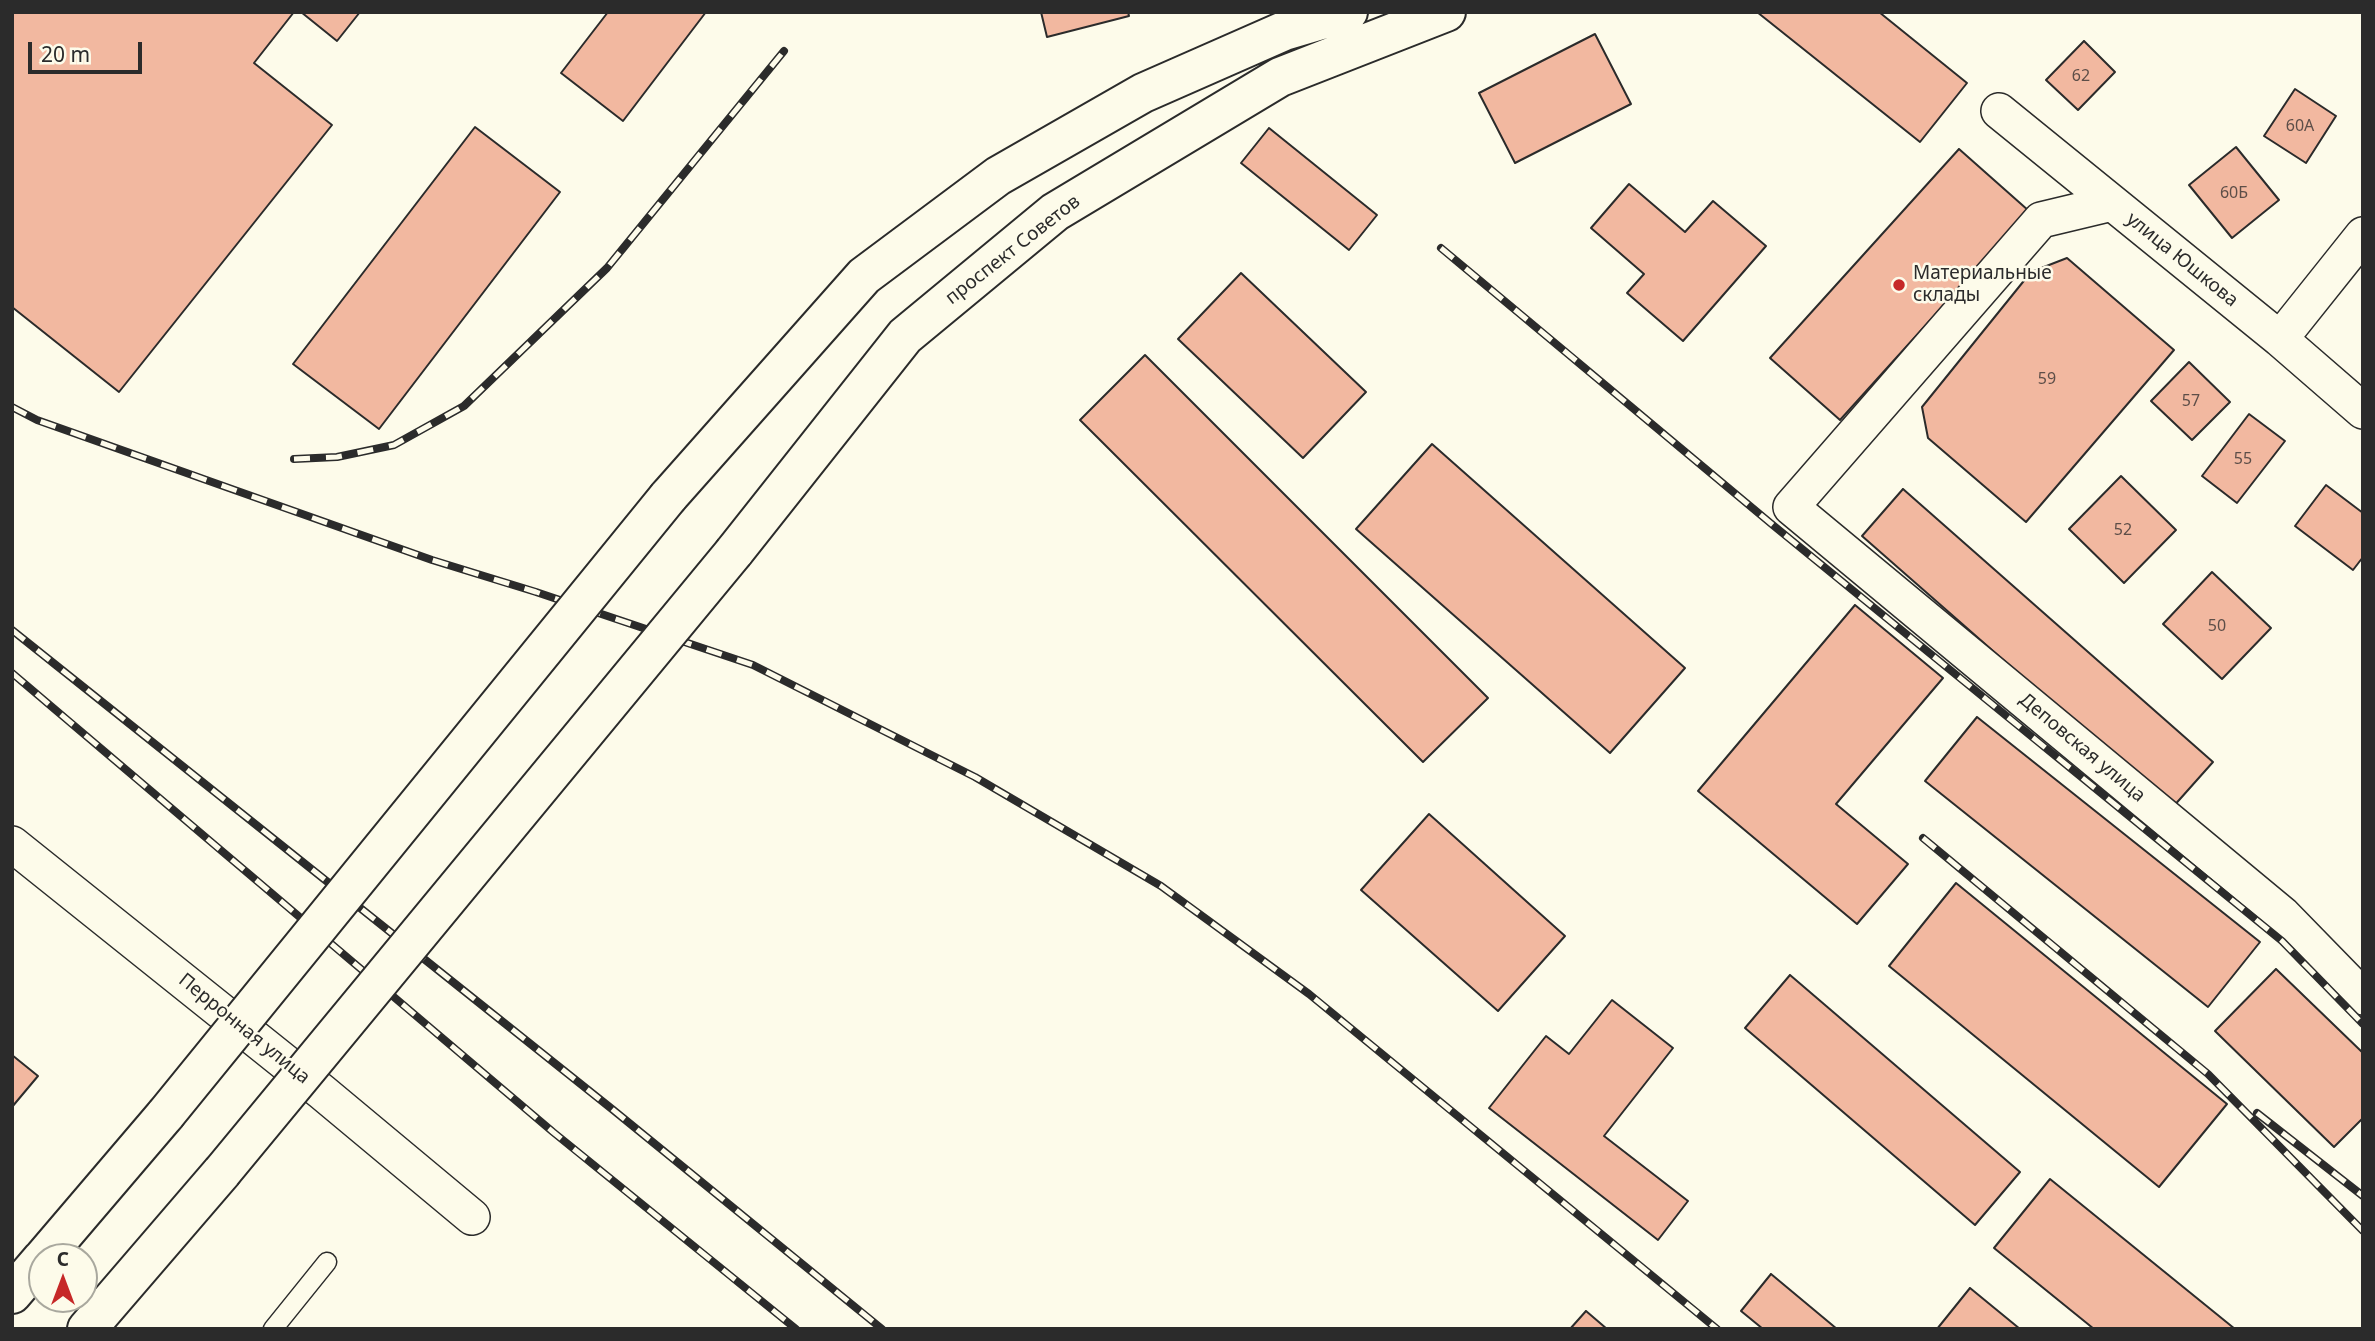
<!DOCTYPE html>
<html>
<head>
<meta charset="utf-8">
<style>
  body { margin:0 }
  #map { position:relative; width:2375px; height:1341px; overflow:hidden; background:#fdfbea; font-family:"Noto Sans",sans-serif }
  canvas { display:block }
  .frame { position:absolute; inset:0; border:14px solid #2b2b2b; pointer-events:none }
  .north { position:absolute; left:28px; top:1243px; width:70px; height:70px; box-sizing:border-box; background:#fdfbea; border:2px solid #a9a89e; border-radius:50%; rotate:0deg; font-size:19px; font-weight:700; line-height:28px; text-align:center; color:#2b2b2b }
  .north::after { content:''; display:block; margin:auto; width:24px; height:32px; background:#c62828; clip-path:polygon(50% 0,100% 100%,50% 72%,0 100%) }
  .scale { position:absolute; left:28px; top:42px; width:114px; height:32px; box-sizing:border-box; border:4px solid #2b2b2b; border-top:0; padding-left:9px; font-size:21px; line-height:24px; white-space:nowrap; color:#2b2b2b; -webkit-text-stroke:5px #fdfbea; paint-order:stroke }
</style>
</head>
<body>
<div id="map">
<canvas width="2375" height="1341"></canvas>
<div class="frame"></div>
<div class="north">С</div>
<div class="scale">20 m</div>
</div>
<script>
const context = document.querySelector('canvas').getContext('2d');
context.lineJoin = 'round';
function fill(path, color) {
  context.fillStyle = color;
  context.fill(path, 'evenodd');
}
function shape(rows) {
  const path = new Path2D();
  for (const r of rows) {
    path.moveTo(r[0], r[1]);
    for (let i = 2; i < r.length; i += 2) path.lineTo(r[i], r[i + 1]);
  }
  return path;
}
function stroke(path, color, width, dash) {
  context.strokeStyle = color;
  context.lineWidth = width;
  context.lineCap = dash ? 'butt' : 'round';
  context.setLineDash(dash || []);
  context.stroke(path);
}
function write(font, color, halo, rows, align = 'center') {
  context.font = font + ' "Noto Sans",sans-serif';
  context.lineWidth = 5;
  context.setLineDash([]);
  context.textBaseline = 'middle';
  context.strokeStyle = halo;
  context.fillStyle = color;
  for (const [text, x, y, turn = 0] of rows) {
    context.save();
    context.translate(x, y);
    context.rotate((+turn || 0) * Math.PI / 180);
    context.textAlign = isNaN(turn) ? turn : align;
    if (halo) context.strokeText(text, 0, 0);
    context.fillText(text, 0, 0);
    context.restore();
  }
}
const building = shape([
  [12,12,294,12,254,63,332,125,119,392,12,307,12,12],
  [301,12,360,12,337,41,301,12],
  [608,12,706,12,623,121,561,73,608,12],
  [1041,12,1128,12,1129,16,1047,37,1041,12],
  [1757,12,1879,12,1967,83,1920,142,1757,12],
  [1595,34,1631,104,1515,163,1479,93,1595,34],
  [2084,41,2115,72,2078,110,2046,80,2084,41],
  [2295,89,2336,116,2306,163,2264,136,2295,89],
  [475,127,560,192,379,429,293,364,475,127],
  [1269,128,1377,215,1349,250,1241,163,1269,128],
  [2236,147,2279,200,2232,238,2189,185,2236,147],
  [1959,149,2029,211,1840,420,1770,358,1959,149],
  [1629,184,1685,232,1713,201,1766,246,1683,341,1627,293,1644,274,1591,228,1629,184],
  [2067,258,2174,350,2026,522,1928,438,1922,407,2031,272,2067,258],
  [1241,273,1366,392,1303,458,1178,339,1241,273],
  [1145,355,1488,698,1423,762,1080,420,1145,355],
  [2189,362,2230,402,2192,440,2151,401,2189,362],
  [2249,414,2285,441,2237,503,2202,476,2249,414],
  [1432,444,1685,668,1610,753,1356,529,1432,444],
  [2121,476,2176,530,2124,583,2069,529,2121,476],
  [2326,485,2363,513,2363,557,2353,570,2295,526,2326,485],
  [1903,489,2213,762,2172,808,1862,536,1903,489],
  [2212,572,2271,628,2222,679,2163,624,2212,572],
  [1855,605,1943,678,1836,804,1908,864,1857,924,1698,791,1855,605],
  [1977,717,2260,942,2208,1007,1925,781,1977,717],
  [1429,814,1565,936,1498,1011,1361,890,1429,814],
  [1956,883,2227,1104,2159,1187,1889,966,1956,883],
  [2276,969,2363,1053,2363,1118,2334,1147,2215,1031,2276,969],
  [1790,975,2020,1172,1975,1225,1745,1028,1790,975],
  [1612,1000,1673,1048,1604,1136,1688,1201,1658,1240,1489,1108,1546,1036,1569,1054,1612,1000],
  [12,1055,38,1076,12,1107,12,1055],
  [2050,1179,2235,1329,2094,1329,1994,1248,2050,1179],
  [1771,1274,1837,1329,1763,1329,1741,1311,1771,1274],
  [1970,1288,2020,1329,1937,1329,1970,1288],
  [1586,1311,1607,1329,1570,1329,1586,1311]
]);
fill(building, '#f2b8a0');
stroke(building, '#2b2b2b', 2);
const service = shape([
  [273,1329,327,1262]
]);
const minor = shape([
  [1999,111,2280,339,2363,411],
  [2112,203,2041,220,1791,507,2283,915,2363,997],
  [2280,339,2363,235],
  [12,844,322,1092,472,1217]
]);
const secondary = shape([
  [668,497,864,276,998,176,1143,93,1284,31,1348,12],
  [734,552,905,336,1055,212,1280,77,1446,12],
  [44,1257,166,1114],
  [12,1294,42,1259],
  [87,1329,222,1172]
]);
stroke(service, '#2b2b2b', 21);
stroke(minor, '#2b2b2b', 38);
stroke(secondary, '#2b2b2b', 42);
stroke(service, '#fdfbea', 18);
stroke(minor, '#fdfbea', 35);
stroke(secondary, '#fdfbea', 38);
const rail = shape([
  [1441,248,1774,526,2282,941,2363,1024],
  [12,407,37,420,432,560,536,592,753,665,975,777,1161,886,1309,994,1717,1329],
  [294,459,337,457,394,445,464,406,607,268,784,51],
  [12,630,612,1109,882,1329],
  [12,673,553,1132,796,1329],
  [1923,838,2208,1074,2363,1231],
  [2257,1113,2363,1196]
]);
stroke(rail, '#2b2b2b', 8);
stroke(rail, '#fdfbea', 5, [16]);
const secondaryBridge = shape([
  [166,1114,668,497],
  [222,1172,734,552]
]);
stroke(secondaryBridge, '#2b2b2b', 42, []);
stroke(secondaryBridge, '#fdfbea', 38);
for (const [x, y, r, color] of [
  [1899,285,7,"#c62828"]
]) {
  const dot = new Path2D();
  dot.arc(x, y, r, 0, 2 * Math.PI);
  context.fillStyle = color;
  context.fill(dot);
  stroke(dot, '#fdfbea', 2.5);
}
write('16px', '#5d4e48', null, [
  ["62",2081,76],
  ["60А",2300,126],
  ["60Б",2234,193],
  ["59",2047,379],
  ["57",2191,401],
  ["55",2243,459],
  ["52",2123,530],
  ["50",2217,626]
]);
write('19px', '#2b2b2b', '#fdfbea', [
  ["проспект Советов",1013,250,-38],
  ["улица Юшкова",2182,260,39],
  ["Деповская улица",2082,748,40],
  ["Перронная улица",244,1029,39]
]);
write('19px', '#2b2b2b', '#fdfbea', [
  ["Материальные",1913,274],
  ["склады",1913,296]
], 'left');
</script>
</body>
</html>
